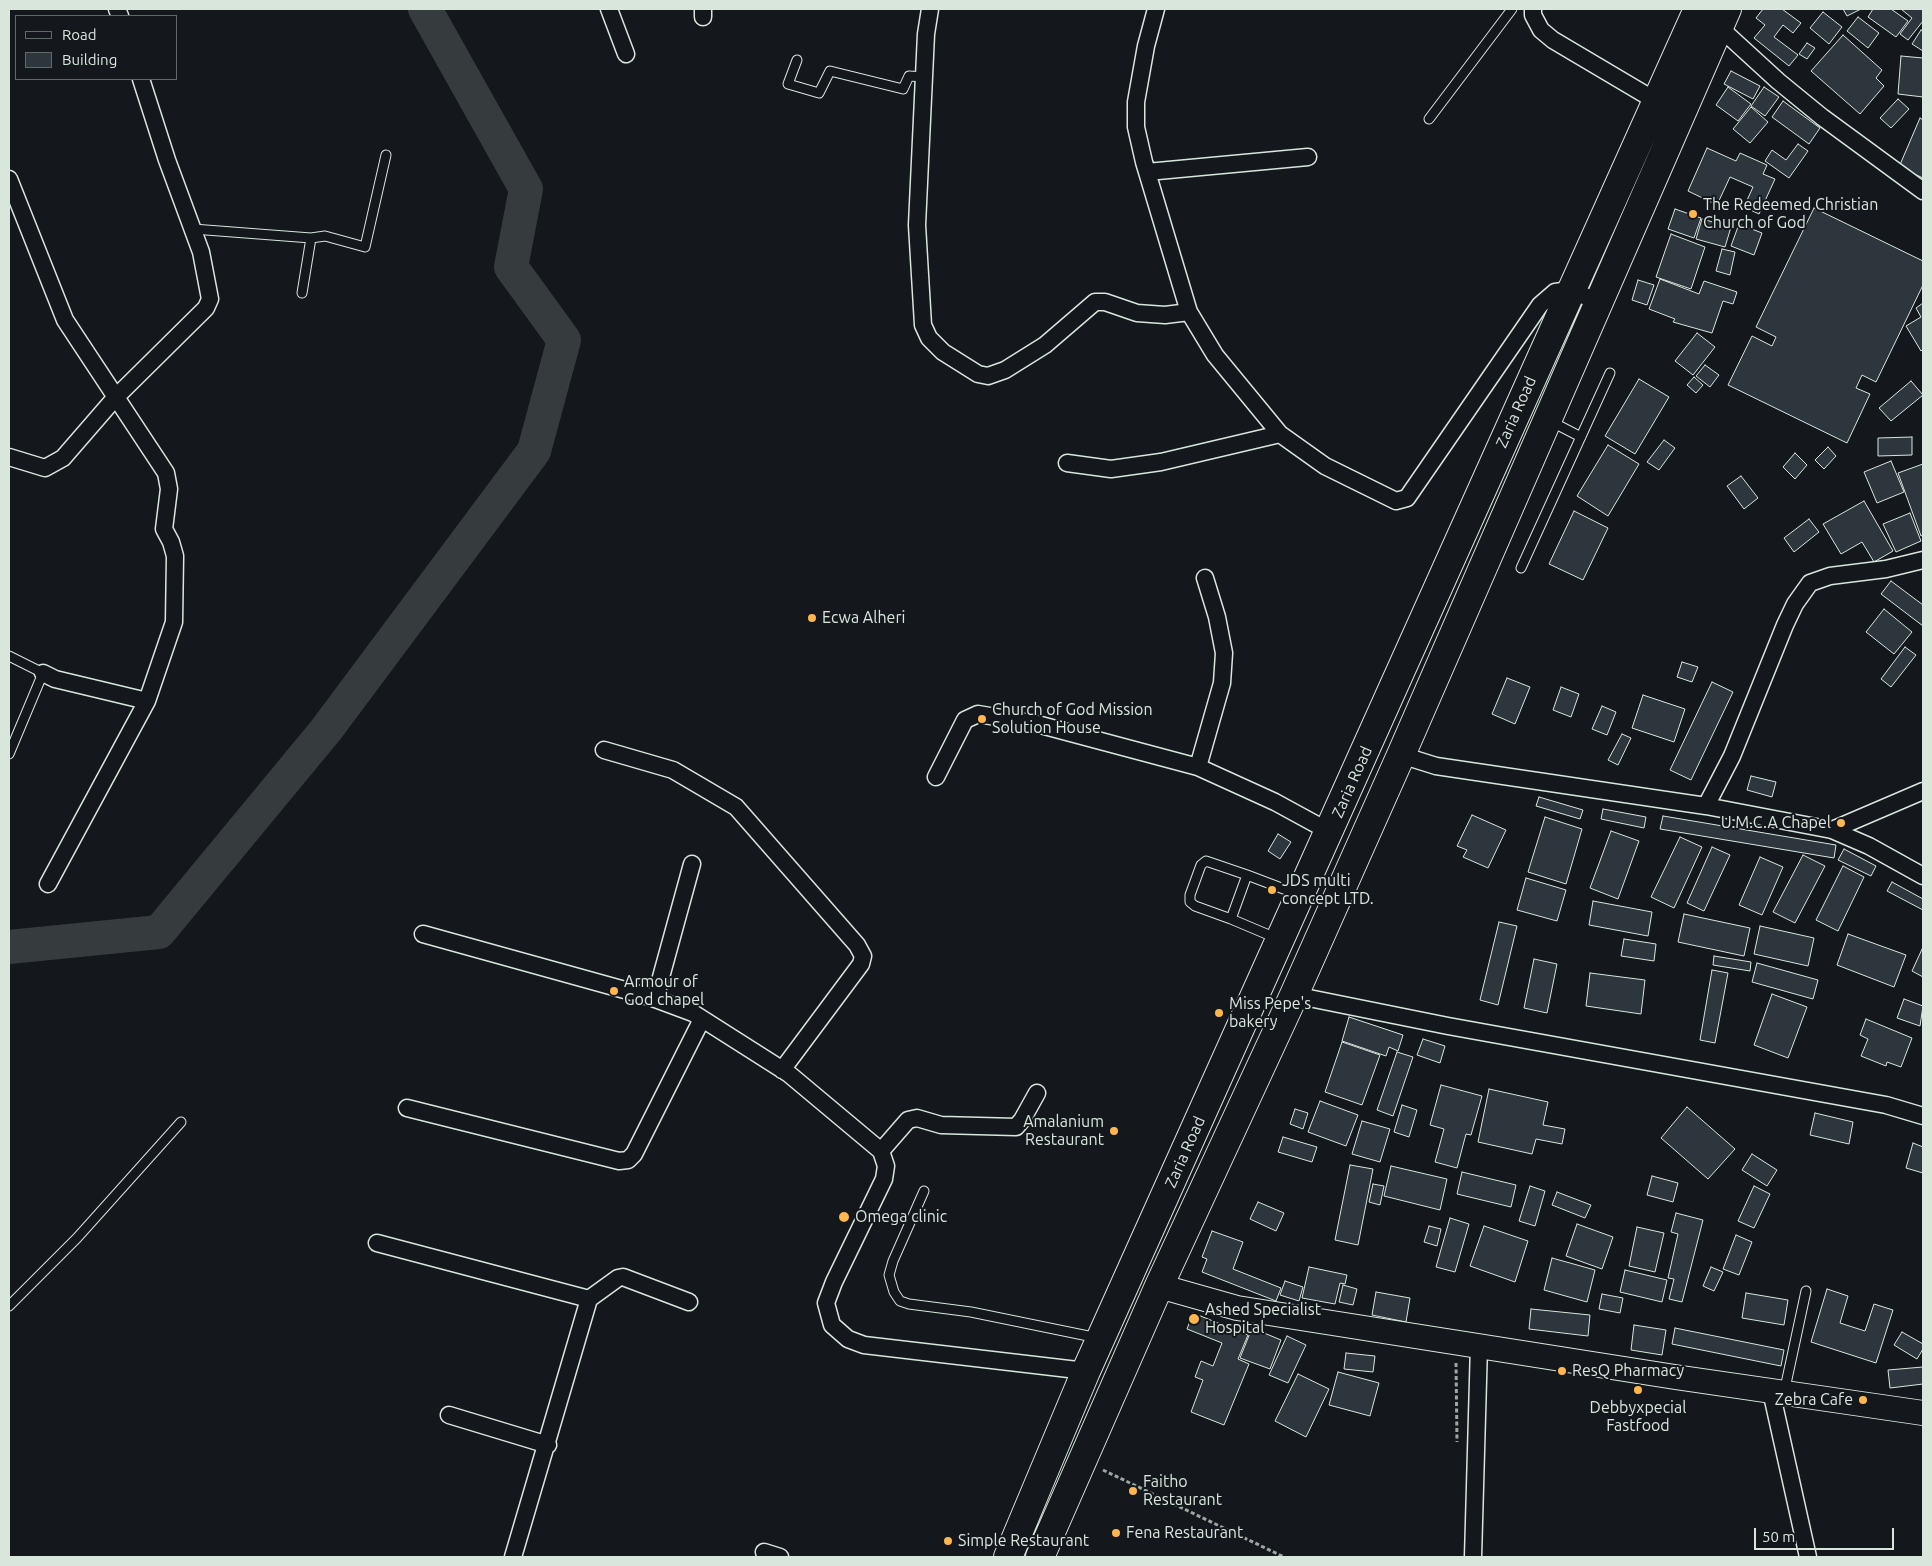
<!DOCTYPE html>
<html>
<head>
<meta charset="utf-8">
<style>
  body { margin:0 }
  #map { position:relative; width:1932px; height:1566px; overflow:hidden; background:#14181c; font-family:Ubuntu,sans-serif }
  canvas { display:block }
  .frame { position:absolute; inset:0; border:10px solid #d8e6dc; pointer-events:none }
  .legend { position:absolute; left:15px; top:15px; width:162px; height:65px; box-sizing:border-box; background:#14181c; border:1px solid #626a69; margin:0; padding:6px 9px; list-style:none; font-size:15px; color:#d8e6dc }
  .legend li { display:flex; align-items:center; gap:10px; height:25px }
  .legend b { width:25px; border:1px solid #626a69 }
  .scale { position:absolute; left:1754px; top:1528px; width:140px; height:22px; box-sizing:border-box; border:2px solid #d8e6dc; border-top:0; padding-left:6px; font-size:15px; line-height:18px; white-space:nowrap; color:#d8e6dc; -webkit-text-stroke:4px #14181c; paint-order:stroke }
</style>
</head>
<body>
<div id="map">
<canvas width="1932" height="1566"></canvas>
<div class="frame"></div>
<ul class="legend">
<li><b style="height:6px;background:#14181c"></b>Road</li>
<li><b style="height:14px;background:#2c363c"></b>Building</li>
</ul>
<div class="scale">50 m</div>
</div>
<script>
const context = document.querySelector('canvas').getContext('2d');
context.lineJoin = 'round';
function shape(rows) {
  const path = new Path2D();
  for (const r of rows) {
    path.moveTo(r[0], r[1]);
    for (let i = 2; i < r.length; i += 2) path.lineTo(r[i], r[i + 1]);
  }
  return path;
}
function stroke(path, color, width, dash) {
  context.strokeStyle = color;
  context.lineWidth = width;
  context.lineCap = dash ? 'butt' : 'round';
  context.setLineDash(dash || []);
  context.stroke(path);
}
function fill(path, color) {
  context.fillStyle = color;
  context.fill(path, 'evenodd');
}
function write(font, color, halo, rows, align = 'center') {
  context.font = font + ' Ubuntu,sans-serif';
  context.lineWidth = 4;
  context.setLineDash([]);
  context.textBaseline = 'middle';
  context.strokeStyle = halo;
  context.fillStyle = color;
  for (const [text, x, y, turn = 0] of rows) {
    context.save();
    context.translate(x, y);
    context.rotate((+turn || 0) * Math.PI / 180);
    context.textAlign = isNaN(turn) ? turn : align;
    if (halo) context.strokeText(text, 0, 0);
    context.fillText(text, 0, 0);
    context.restore();
  }
}
stroke(shape([
  [9,947,159,932,326,730,534,451,564,340,511,267,526,189,425,9]
]), '#363b3e', 34);
const building = shape([
  [1763,9,1782,9,1801,23,1793,33,1783,25,1774,37,1798,55,1789,66,1754,38,1765,25,1756,18,1763,9],
  [1843,9,1861,9,1847,16,1843,9],
  [1873,9,1891,9,1908,21,1896,37,1868,17,1873,9],
  [1901,9,1923,9,1923,21,1908,40,1900,34,1912,18,1901,9],
  [1823,12,1842,27,1829,44,1810,28,1823,12],
  [1858,17,1879,33,1868,48,1847,31,1858,17],
  [1921,30,1923,31,1923,51,1912,44,1921,30],
  [1843,35,1882,70,1876,78,1884,86,1860,114,1811,71,1843,35],
  [1807,43,1815,48,1807,59,1799,54,1807,43],
  [1901,56,1923,58,1923,97,1898,94,1901,56],
  [1731,71,1760,86,1753,99,1724,84,1731,71],
  [1728,87,1751,104,1738,121,1716,105,1728,87],
  [1764,87,1779,97,1765,116,1751,106,1764,87],
  [1898,99,1909,109,1891,128,1880,118,1898,99],
  [1783,101,1820,128,1809,144,1772,117,1783,101],
  [1751,107,1768,122,1750,143,1733,129,1751,107],
  [1920,118,1923,120,1923,178,1899,167,1920,118],
  [1798,144,1808,151,1789,178,1765,161,1772,150,1786,160,1798,144],
  [1707,148,1736,161,1740,153,1767,165,1763,174,1775,179,1759,214,1744,207,1753,187,1730,177,1717,205,1688,191,1707,148],
  [1814,208,1923,261,1923,285,1876,382,1862,375,1856,388,1870,394,1847,443,1728,385,1752,336,1772,346,1776,337,1756,327,1814,208],
  [1675,209,1701,218,1694,238,1668,229,1675,209],
  [1702,219,1731,227,1725,247,1696,239,1702,219],
  [1739,224,1762,233,1754,255,1731,246,1739,224],
  [1671,234,1705,247,1691,289,1656,277,1671,234],
  [1722,249,1735,252,1730,275,1716,271,1722,249],
  [1660,279,1699,294,1704,281,1737,292,1733,304,1723,301,1712,333,1673,322,1675,319,1649,309,1660,279],
  [1638,280,1654,285,1647,305,1632,300,1638,280],
  [1923,303,1923,349,1921,351,1906,326,1921,317,1916,308,1923,303],
  [1697,333,1715,347,1693,375,1675,361,1697,333],
  [1705,365,1719,375,1710,387,1696,376,1705,365],
  [1694,377,1703,385,1696,393,1687,385,1694,377],
  [1639,379,1669,397,1635,454,1605,436,1639,379],
  [1911,381,1923,395,1891,421,1879,408,1911,381],
  [1912,437,1912,455,1878,456,1878,438,1912,437],
  [1664,440,1675,448,1659,470,1647,462,1664,440],
  [1608,445,1639,464,1608,516,1577,496,1608,445],
  [1828,447,1836,456,1824,469,1815,460,1828,447],
  [1795,453,1807,465,1795,479,1783,467,1795,453],
  [1891,461,1904,492,1877,503,1864,472,1891,461],
  [1923,464,1923,535,1921,536,1898,473,1923,464],
  [1741,476,1758,498,1744,509,1727,486,1741,476],
  [1864,501,1893,551,1874,562,1862,542,1841,554,1823,524,1864,501],
  [1574,511,1608,528,1583,580,1549,564,1574,511],
  [1910,513,1921,541,1896,552,1883,524,1910,513],
  [1809,519,1819,532,1794,552,1784,538,1809,519],
  [1891,581,1923,605,1923,626,1881,594,1891,581],
  [1884,609,1912,632,1894,654,1866,632,1884,609],
  [1905,647,1916,655,1891,687,1881,679,1905,647],
  [1682,662,1698,667,1692,682,1677,677,1682,662],
  [1507,678,1530,687,1515,724,1492,714,1507,678],
  [1712,682,1733,692,1691,780,1670,770,1712,682],
  [1561,687,1579,694,1571,717,1553,710,1561,687],
  [1643,695,1685,709,1674,742,1632,728,1643,695],
  [1602,706,1616,712,1607,735,1592,729,1602,706],
  [1622,734,1631,738,1618,765,1608,760,1622,734],
  [1751,776,1776,782,1772,797,1747,790,1751,776],
  [1539,797,1583,810,1580,819,1536,806,1539,797],
  [1603,809,1646,817,1644,828,1601,819,1603,809],
  [1472,815,1506,830,1488,868,1463,857,1467,850,1457,846,1472,815],
  [1663,816,1836,845,1834,858,1660,829,1663,816],
  [1545,817,1582,829,1566,884,1528,872,1545,817],
  [1611,831,1639,841,1618,899,1590,888,1611,831],
  [1278,834,1291,842,1280,859,1268,851,1278,834],
  [1680,837,1702,847,1674,908,1651,897,1680,837],
  [1712,847,1730,855,1704,911,1687,903,1712,847],
  [1844,849,1876,866,1871,876,1838,860,1844,849],
  [1803,855,1825,866,1795,923,1773,912,1803,855],
  [1760,857,1783,867,1762,915,1739,905,1760,857],
  [1843,866,1864,877,1838,931,1816,920,1843,866],
  [1526,878,1566,890,1557,921,1517,910,1526,878],
  [1892,882,1923,899,1923,910,1887,891,1892,882],
  [1593,901,1652,912,1648,936,1589,925,1593,901],
  [1684,914,1750,928,1744,956,1678,942,1684,914],
  [1499,922,1517,926,1498,1005,1480,1000,1499,922],
  [1760,926,1814,938,1808,966,1754,954,1760,926],
  [1848,934,1906,955,1894,987,1837,965,1848,934],
  [1624,939,1656,944,1654,961,1621,956,1624,939],
  [1923,947,1923,977,1912,971,1923,947],
  [1714,956,1751,962,1750,971,1713,965,1714,956],
  [1534,959,1557,964,1547,1013,1524,1008,1534,959],
  [1757,963,1818,980,1813,999,1752,982,1757,963],
  [1712,970,1728,973,1715,1043,1700,1040,1712,970],
  [1590,973,1645,980,1641,1014,1586,1006,1590,973],
  [1772,994,1807,1007,1788,1058,1754,1045,1772,994],
  [1904,999,1923,1006,1920,1026,1897,1018,1904,999],
  [1349,1017,1403,1035,1398,1051,1389,1047,1386,1056,1342,1041,1349,1017],
  [1866,1019,1912,1038,1901,1067,1887,1062,1886,1066,1861,1056,1868,1039,1860,1035,1866,1019],
  [1423,1039,1445,1046,1440,1063,1417,1055,1423,1039],
  [1342,1042,1380,1055,1362,1105,1325,1092,1342,1042],
  [1397,1052,1413,1057,1393,1116,1377,1110,1397,1052],
  [1441,1085,1482,1096,1471,1135,1466,1134,1457,1168,1435,1162,1444,1129,1430,1125,1441,1085],
  [1489,1089,1548,1102,1543,1125,1565,1129,1562,1144,1536,1139,1532,1154,1478,1142,1489,1089],
  [1320,1101,1358,1115,1346,1146,1308,1132,1320,1101],
  [1402,1105,1417,1110,1409,1137,1394,1132,1402,1105],
  [1687,1107,1735,1149,1708,1179,1661,1138,1687,1107],
  [1295,1109,1308,1113,1303,1129,1290,1124,1295,1109],
  [1815,1113,1853,1122,1849,1144,1810,1135,1815,1113],
  [1362,1121,1390,1129,1380,1162,1352,1154,1362,1121],
  [1283,1137,1317,1147,1312,1162,1278,1152,1283,1137],
  [1913,1143,1923,1147,1923,1173,1906,1168,1913,1143],
  [1752,1154,1777,1170,1767,1186,1742,1170,1752,1154],
  [1350,1165,1373,1169,1358,1245,1335,1240,1350,1165],
  [1391,1166,1447,1179,1440,1210,1384,1196,1391,1166],
  [1462,1172,1516,1185,1511,1207,1457,1194,1462,1172],
  [1652,1176,1678,1183,1673,1202,1647,1195,1652,1176],
  [1373,1184,1384,1186,1380,1205,1369,1202,1373,1184],
  [1530,1186,1545,1191,1535,1226,1519,1221,1530,1186],
  [1754,1186,1770,1194,1754,1228,1738,1221,1754,1186],
  [1557,1192,1591,1205,1585,1218,1552,1205,1557,1192],
  [1258,1202,1284,1213,1276,1231,1250,1219,1258,1202],
  [1676,1213,1703,1220,1682,1302,1669,1299,1674,1279,1668,1278,1678,1234,1671,1232,1676,1213],
  [1450,1218,1469,1224,1455,1272,1436,1267,1450,1218],
  [1577,1224,1613,1237,1602,1269,1566,1256,1577,1224],
  [1429,1226,1441,1229,1437,1246,1424,1242,1429,1226],
  [1484,1226,1528,1241,1515,1282,1470,1266,1484,1226],
  [1637,1227,1664,1233,1655,1272,1629,1266,1637,1227],
  [1212,1231,1243,1242,1233,1269,1281,1288,1276,1301,1202,1272,1207,1259,1202,1257,1212,1231],
  [1736,1235,1752,1242,1739,1275,1723,1269,1736,1235],
  [1552,1258,1595,1270,1587,1302,1544,1290,1552,1258],
  [1309,1267,1347,1275,1345,1284,1340,1283,1335,1304,1302,1298,1309,1267],
  [1711,1267,1723,1272,1714,1291,1703,1286,1711,1267],
  [1625,1270,1667,1280,1662,1302,1620,1292,1625,1270],
  [1285,1281,1303,1287,1299,1301,1280,1295,1285,1281],
  [1343,1285,1357,1289,1353,1305,1339,1302,1343,1285],
  [1827,1289,1848,1296,1840,1323,1865,1331,1874,1304,1893,1310,1876,1363,1811,1342,1827,1289],
  [1376,1292,1410,1298,1406,1322,1372,1315,1376,1292],
  [1746,1293,1788,1300,1784,1325,1742,1318,1746,1293],
  [1602,1294,1623,1298,1620,1313,1599,1309,1602,1294],
  [1531,1309,1590,1315,1588,1336,1529,1329,1531,1309],
  [1193,1313,1248,1335,1238,1359,1249,1364,1224,1425,1191,1412,1203,1380,1195,1377,1201,1361,1213,1366,1222,1343,1187,1329,1193,1313],
  [1634,1325,1666,1330,1662,1355,1631,1350,1634,1325],
  [1252,1328,1281,1340,1270,1369,1240,1358,1252,1328],
  [1675,1328,1784,1350,1781,1366,1672,1344,1675,1328],
  [1902,1332,1923,1344,1923,1349,1917,1359,1894,1345,1902,1332],
  [1287,1336,1306,1345,1288,1383,1269,1375,1287,1336],
  [1346,1353,1375,1356,1373,1372,1344,1369,1346,1353],
  [1923,1367,1923,1384,1890,1388,1888,1370,1923,1367],
  [1338,1372,1379,1383,1370,1416,1329,1405,1338,1372],
  [1298,1374,1329,1389,1306,1437,1275,1421,1298,1374]
]);
fill(building, '#2c363c');
stroke(building, '#d8e6dc', 1);
const lane = shape([
  [797,60,788,84,819,93,830,71,903,89,909,76,924,77],
  [1429,119,1512,9],
  [193,229,311,238,325,236,365,247,386,155],
  [302,293,311,238],
  [1550,421,1581,437],
  [1521,568,1610,373],
  [9,656,43,673,9,754],
  [1231,919,1195,906,1190,902,1190,895,1201,865,1206,861,1247,875],
  [1276,938,1231,919,1247,875,1297,894],
  [924,1191,893,1261,889,1275,894,1292,900,1301,909,1304,971,1312,1098,1338],
  [9,1306,77,1238,181,1122],
  [1784,1393,1806,1291]
]);
const street = shape([
  [117,9,120,16],
  [609,9,626,54],
  [930,9,926,34,917,225,923,325,929,338,943,352,978,374,988,376,1005,370,1045,345,1095,302,1105,302,1137,313,1165,315,1189,312],
  [1156,9,1146,46,1136,102,1136,127,1144,162,1189,312,1215,355,1280,434,1325,466,1396,501,1407,498,1540,305,1555,292,1570,290,1599,302],
  [1533,9,1533,15,1541,30,1553,40,1656,101],
  [703,17,703,9],
  [1719,27,1778,81,1822,117,1923,191],
  [1147,172,1308,157],
  [9,179,65,320,166,473,169,489,164,529,171,542,175,556,174,622,147,701,48,884],
  [9,457,45,468,63,458,115,398,206,308,210,299,201,252,167,160,141,79],
  [1067,463,1111,469,1161,462,1280,434],
  [43,673,55,679,147,701],
  [604,750,673,770,736,807,857,945,863,956,861,964,782,1070],
  [1401,755,1436,766,1706,806,1832,830,1869,846,1923,876],
  [1198,767,1222,683,1224,653,1217,617,1205,578],
  [936,777,965,720,978,714,1037,724,1198,767,1275,802,1330,832],
  [1706,806,1732,756,1785,625,1795,604,1810,583,1830,576,1886,569,1923,560],
  [1832,830,1923,791],
  [423,934,650,997,693,1013,789,1074,881,1151,886,1166,884,1179,834,1282,826,1303,832,1325,848,1339,864,1345,1086,1371],
  [1294,995,1448,1026,1886,1105,1923,1116],
  [655,999,692,864],
  [407,1108,619,1161,628,1160,634,1154,702,1019],
  [881,1151,908,1120,917,1118,941,1125,1016,1127,1022,1120,1037,1093],
  [377,1243,589,1299,513,1557],
  [589,1299,618,1278,623,1277,689,1302],
  [1771,1391,1808,1557],
  [449,1415,548,1445],
  [764,1552,780,1557],
  [1473,1557,1479,1345]
]);
const secondary = shape([
  [1159,1286,1237,1308,1675,1377,1923,1413]
]);
const highway = shape([
  [1008,1557,1086,1371,1698,9],
  [1040,1557,1159,1286,1294,995,1401,755,1727,9]
]);
stroke(lane, '#d8e6dc', 11);
stroke(street, '#d8e6dc', 19);
stroke(secondary, '#d8e6dc', 26);
stroke(highway, '#d8e6dc', 30);
stroke(shape([
  [1456,1363,1457,1442],
  [1103,1470,1284,1557]
]), '#9da8a2', 3, [4, 2.5]);
stroke(lane, '#14181c', 9);
stroke(street, '#14181c', 16);
stroke(secondary, '#14181c', 24);
stroke(highway, '#14181c', 28);
for (const [x, y, r, color] of [
  [1693,214,5,"#ffb74d"],
  [812,618,5,"#ffb74d"],
  [982,719,5,"#ffb74d"],
  [1841,823,5,"#ffb74d"],
  [1272,890,5,"#ffb74d"],
  [614,991,5,"#ffb74d"],
  [1219,1013,5,"#ffb74d"],
  [1114,1131,5,"#ffb74d"],
  [844,1217,6,"#ffb74d"],
  [1194,1319,6,"#ffb74d"],
  [1562,1371,5,"#ffb74d"],
  [1638,1390,5,"#ffb74d"],
  [1863,1400,5,"#ffb74d"],
  [1133,1491,5,"#ffb74d"],
  [1116,1533,5,"#ffb74d"],
  [948,1541,5,"#ffb74d"]
]) {
  const dot = new Path2D();
  dot.arc(x, y, r, 0, 2 * Math.PI);
  context.fillStyle = color;
  context.fill(dot);
  stroke(dot, '#14181c', 2);
}
write('16px', '#d8e6dc', '#14181c', [
  ["The Redeemed Christian",1703,205],
  ["Church of God",1703,223],
  ["Ecwa Alheri",822,618],
  ["Church of God Mission",992,710],
  ["Solution House",992,728],
  ["U.M.C.A Chapel",1831,823,"right"],
  ["JDS multi",1282,881],
  ["concept LTD.",1282,899],
  ["Armour of",624,982],
  ["God chapel",624,1000],
  ["Miss Pepe's",1229,1004],
  ["bakery",1229,1022],
  ["Amalanium",1104,1122,"right"],
  ["Restaurant",1104,1140,"right"],
  ["Omega clinic",855,1217],
  ["Ashed Specialist",1205,1310],
  ["Hospital",1205,1328],
  ["ResQ Pharmacy",1572,1371],
  ["Zebra Cafe",1853,1400,"right"],
  ["Debbyxpecial",1638,1408,"center"],
  ["Fastfood",1638,1426,"center"],
  ["Faitho",1143,1482],
  ["Restaurant",1143,1500],
  ["Fena Restaurant",1126,1533],
  ["Simple Restaurant",958,1541]
], 'left');
write('16px', '#d8e6dc', '#14181c', [
  ["Zaria Road",1516,412,-66],
  ["Zaria Road",1352,782,-66],
  ["Zaria Road",1185,1152,-66]
]);
</script>
</body>
</html>
